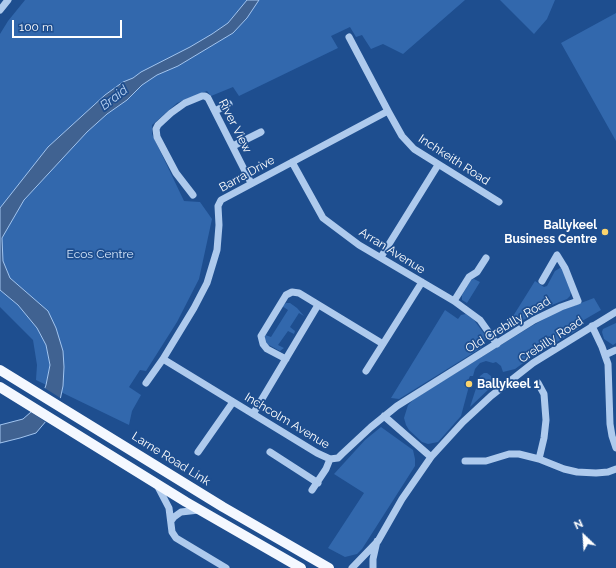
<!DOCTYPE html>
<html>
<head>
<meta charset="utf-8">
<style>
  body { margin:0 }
  #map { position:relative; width:616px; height:568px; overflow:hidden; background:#1e4e8f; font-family:Raleway,sans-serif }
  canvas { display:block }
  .north { position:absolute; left:564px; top:516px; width:40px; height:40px; -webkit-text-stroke:3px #1e4e8f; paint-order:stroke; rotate:335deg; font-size:11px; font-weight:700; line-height:16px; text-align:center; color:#fff }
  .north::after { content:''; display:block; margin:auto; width:14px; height:18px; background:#fff; clip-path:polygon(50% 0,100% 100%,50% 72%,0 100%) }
  .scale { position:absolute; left:12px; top:20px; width:110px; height:18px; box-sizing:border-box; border:2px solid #fff; border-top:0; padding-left:5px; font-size:12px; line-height:14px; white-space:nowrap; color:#fff; -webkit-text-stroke:3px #1e4e8f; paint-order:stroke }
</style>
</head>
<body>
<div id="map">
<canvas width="616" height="568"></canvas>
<div class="north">N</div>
<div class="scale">100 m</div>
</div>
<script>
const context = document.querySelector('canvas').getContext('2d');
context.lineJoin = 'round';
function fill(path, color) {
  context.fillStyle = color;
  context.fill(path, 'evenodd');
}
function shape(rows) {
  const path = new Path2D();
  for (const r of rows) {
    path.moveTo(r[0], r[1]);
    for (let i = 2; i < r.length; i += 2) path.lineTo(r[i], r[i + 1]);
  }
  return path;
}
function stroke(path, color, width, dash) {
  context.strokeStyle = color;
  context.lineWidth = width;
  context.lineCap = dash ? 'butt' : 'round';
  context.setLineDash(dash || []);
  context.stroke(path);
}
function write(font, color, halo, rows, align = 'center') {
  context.font = font + ' Raleway,sans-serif';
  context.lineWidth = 3.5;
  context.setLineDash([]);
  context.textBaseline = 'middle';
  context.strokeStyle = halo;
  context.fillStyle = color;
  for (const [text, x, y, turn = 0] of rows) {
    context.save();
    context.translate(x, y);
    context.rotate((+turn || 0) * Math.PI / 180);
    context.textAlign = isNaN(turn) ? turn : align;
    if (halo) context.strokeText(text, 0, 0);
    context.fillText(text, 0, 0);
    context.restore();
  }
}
fill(shape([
  [25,0,465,0,403,54,383,44,371,49,362,35,356,37,350,27,331,36,338,48,239,96,233,87,211,96,207,91,204,92,177,103,152,125,152,134,184,201,200,202,212,219,199,279,177,322,146,371,140,370,129,387,141,395,132,411,129,425,36,380,37,365,33,340,0,307,0,34,8,21],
  [500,0,555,0,547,19,534,34],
  [616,13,616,141,561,43],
  [560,268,562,268,571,291,570,296,567,299,542,309,520,322,515,323,510,321,535,281,544,287,547,286,555,271],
  [474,279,480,282,467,303,462,300,462,295,471,280],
  [594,298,601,310,577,324,579,329,533,356,515,369,503,372,501,366,496,362,493,363,486,361,480,363,475,369,473,376,470,376,466,385,469,386,461,416,438,442,428,444,422,442,409,430,406,425,404,418,408,405,414,399,530,327,555,313],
  [286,303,290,303,297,308,304,316,299,313,290,327,295,331,294,334,288,331,278,345,284,348,280,351,267,344,265,341,265,335,271,337,288,310,282,306],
  [445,310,458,319,461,315,466,314,474,320,485,335,486,339,484,344,481,348,399,399,391,398],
  [616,323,616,343,613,345,604,339,602,332,603,329],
  [484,373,487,373,491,376,492,380,490,388,470,407,480,376],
  [381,427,413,450,415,459,415,466,362,549,357,554,345,557,328,548,364,493,334,474,365,440]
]), '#3268ad');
const water = shape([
  [247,0,259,0,247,18,233,33,178,66,157,75,142,85,127,100,107,114,87,132,24,200,6,231,2,238,3,261,10,278,48,311,56,328,63,351,64,367,63,386,60,400,52,414,36,433,20,438,0,443,0,425,23,419,31,412,41,398,46,385,50,365,46,345,37,328,18,305,0,290,0,208,48,147,105,95,123,82,133,78,141,72,190,47,212,34,228,23,247,0]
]);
fill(water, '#406291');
stroke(water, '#a1c4ef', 1);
fill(shape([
  [43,387,62,399,54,415,47,423,29,411,39,397]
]), '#1e4e8f');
stroke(shape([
  [0,10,8,0],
  [215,111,229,104],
  [388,111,402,136,414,149,499,202],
  [233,146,261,132],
  [292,162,323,218,359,245,454,301,480,320,497,344],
  [193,195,176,173,157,137,156,129,158,125,171,113,185,103,202,96,205,96,208,98,251,183],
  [381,257,438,165],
  [454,301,469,277,477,272,486,258],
  [592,326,602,347,608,364,610,424,612,436,616,448],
  [605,355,616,350],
  [163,359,317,453,330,459],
  [286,359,267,349,263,344,261,336,286,295,292,292,299,293,383,344],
  [366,371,422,282],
  [146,383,163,359,194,308,207,283,217,250,219,225,218,206,221,200,388,111,349,37],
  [538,383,544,394,546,420,544,438,539,459],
  [253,414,318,305],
  [384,416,431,457],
  [198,452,233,402],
  [270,452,318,483],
  [330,459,338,458,342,454,371,427,397,406,534,320,561,307,578,301,565,268,557,255,542,281],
  [465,461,486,461,509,454,519,454,539,459,564,469,577,472,596,473,608,472,616,469],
  [157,485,169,508,172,532,176,538,226,568],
  [312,490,326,469,330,459],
  [171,521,174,517,181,512,199,510],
  [352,568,378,541,402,499,431,457,463,422,491,396,533,363,616,312],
  [373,568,373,559,377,541]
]), '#aecaed', 7);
stroke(shape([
  [0,370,223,507,329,568],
  [0,387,186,502,301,568]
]), '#f4f8ff', 10);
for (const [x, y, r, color] of [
  [605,232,4,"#fbd46d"],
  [469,384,4,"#fbd46d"]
]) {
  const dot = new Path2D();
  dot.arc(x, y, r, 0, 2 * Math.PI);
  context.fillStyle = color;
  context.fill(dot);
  stroke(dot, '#1e4e8f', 1.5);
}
write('12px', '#fff', '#1e4e8f', [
  ["River View",235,126,63],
  ["Inchkeith Road",454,160,33],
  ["Barra Drive",247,174,-29],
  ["Arran Avenue",392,251,32],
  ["Old Crebilly Road",508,325,-31],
  ["Crebilly Road",551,340,-33],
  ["Inchcolm Avenue",287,421,31],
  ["Larne Road Link",171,459,32]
]);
write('bold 12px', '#fff', '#1e4e8f', [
  ["Ballykeel",597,225],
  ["Business Centre",597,239],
  ["Ballykeel 1",477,384,"left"]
], 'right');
write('12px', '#d3e4f9', '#1e4e8f', [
  ["Ecos Centre",100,254]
]);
write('italic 13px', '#bad4f4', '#1e4e8f', [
  ["Braid",114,98,-38]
]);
</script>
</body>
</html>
